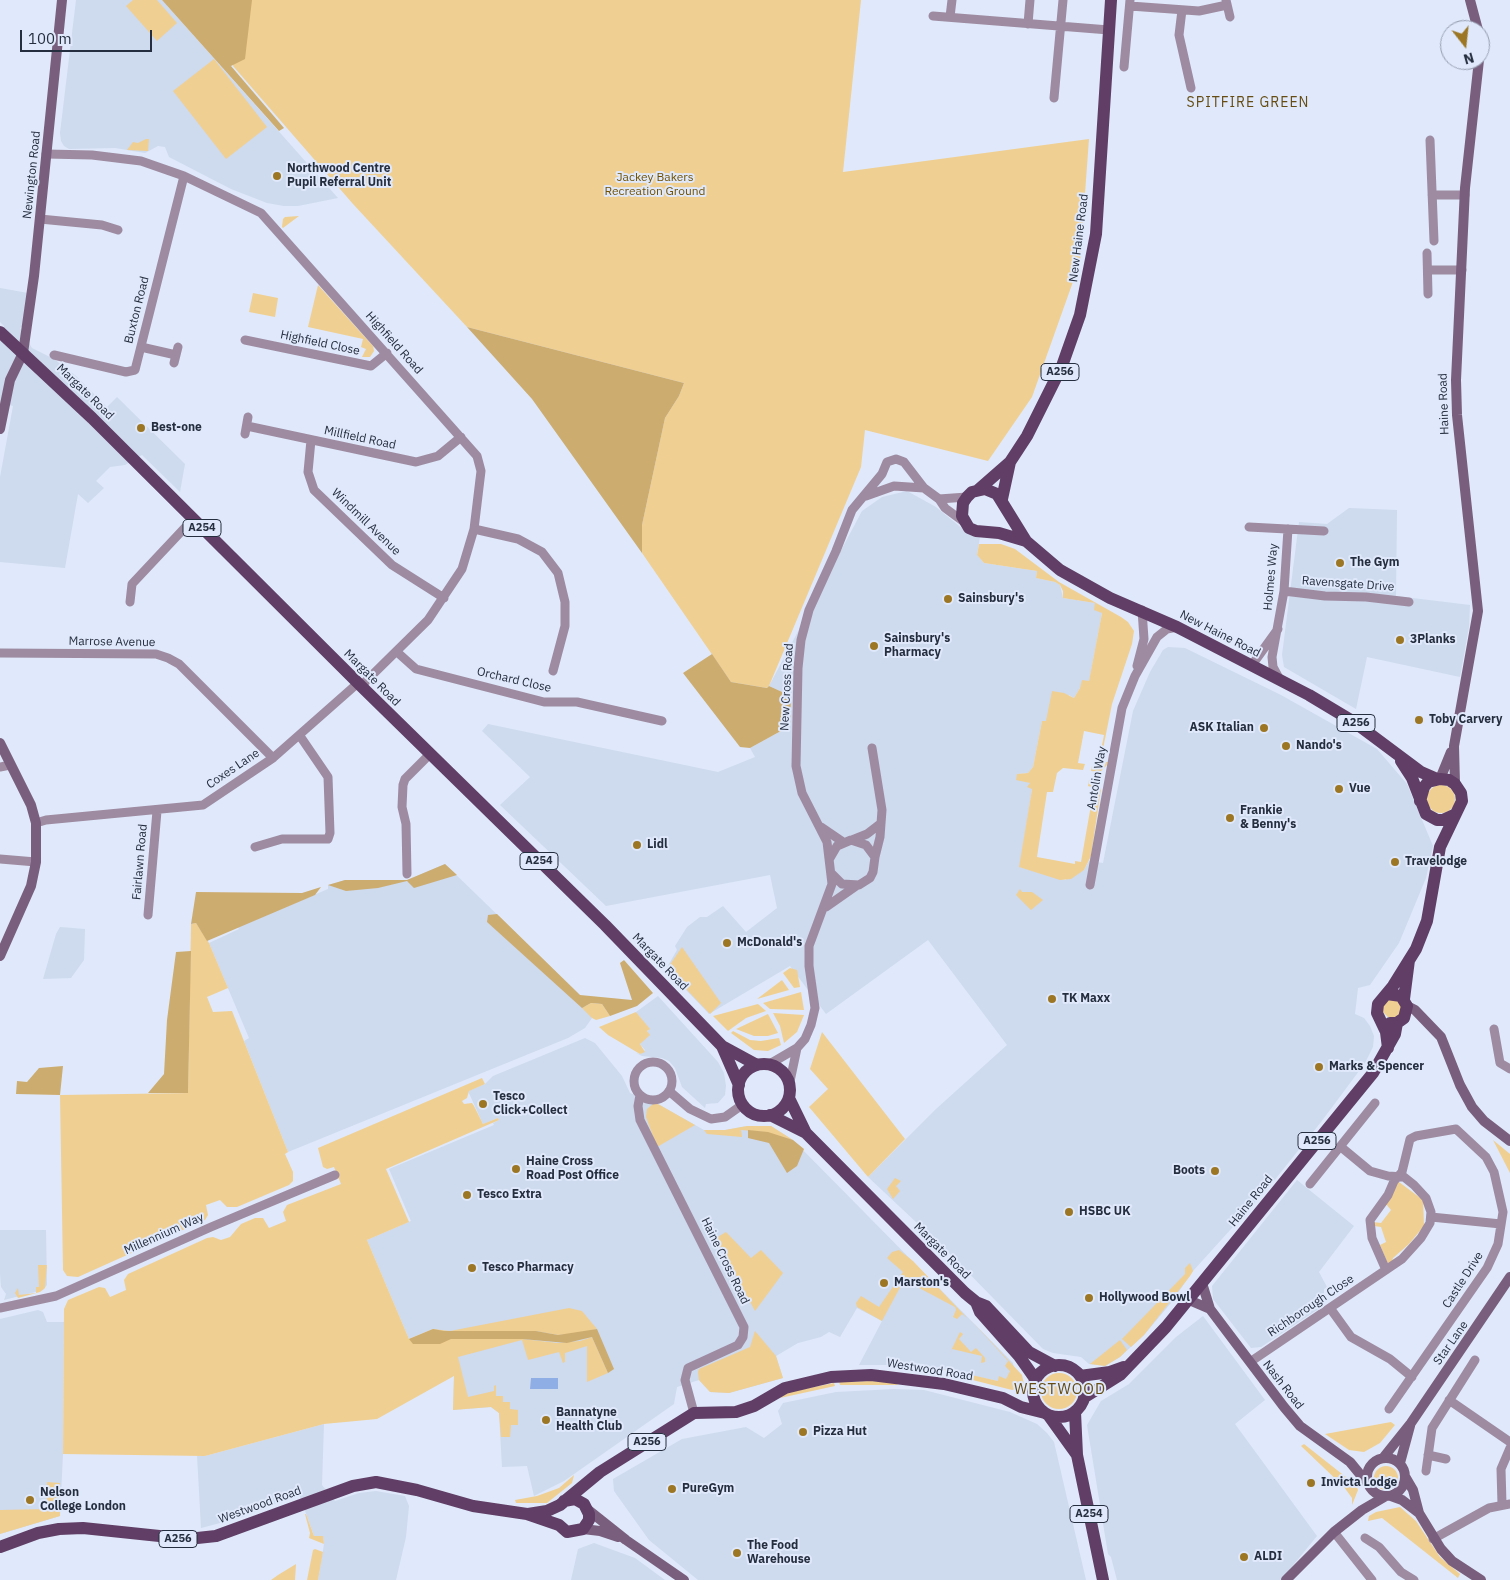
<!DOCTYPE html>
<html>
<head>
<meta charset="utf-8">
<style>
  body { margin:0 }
  #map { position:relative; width:1510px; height:1580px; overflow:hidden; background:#dfe9fb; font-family:"IBM Plex Sans",sans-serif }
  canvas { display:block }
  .north { position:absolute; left:1440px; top:20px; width:50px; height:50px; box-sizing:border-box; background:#dfe9fb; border:1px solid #959eb0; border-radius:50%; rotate:164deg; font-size:14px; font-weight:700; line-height:20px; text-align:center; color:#252e3f }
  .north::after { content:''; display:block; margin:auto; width:18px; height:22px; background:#9d7623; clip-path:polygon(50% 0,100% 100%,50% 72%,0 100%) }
  .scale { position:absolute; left:20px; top:30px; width:132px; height:22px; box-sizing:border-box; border:2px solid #252e3f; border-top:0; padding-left:6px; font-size:15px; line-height:18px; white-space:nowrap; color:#252e3f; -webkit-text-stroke:4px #dfe9fb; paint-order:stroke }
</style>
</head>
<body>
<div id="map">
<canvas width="1510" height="1580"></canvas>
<div class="north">N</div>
<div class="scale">100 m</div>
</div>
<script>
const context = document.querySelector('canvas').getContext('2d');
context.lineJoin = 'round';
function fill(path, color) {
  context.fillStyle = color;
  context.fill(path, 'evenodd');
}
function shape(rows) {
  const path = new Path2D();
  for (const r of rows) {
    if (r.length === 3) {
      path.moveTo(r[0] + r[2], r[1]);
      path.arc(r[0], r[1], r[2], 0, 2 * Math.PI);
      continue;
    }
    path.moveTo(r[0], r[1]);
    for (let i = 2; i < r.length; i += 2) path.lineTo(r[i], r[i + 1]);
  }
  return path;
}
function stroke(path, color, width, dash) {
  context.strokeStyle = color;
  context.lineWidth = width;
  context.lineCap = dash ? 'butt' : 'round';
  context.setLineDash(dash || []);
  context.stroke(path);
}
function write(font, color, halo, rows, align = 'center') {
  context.font = font + ' "IBM Plex Sans",sans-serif';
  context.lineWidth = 4;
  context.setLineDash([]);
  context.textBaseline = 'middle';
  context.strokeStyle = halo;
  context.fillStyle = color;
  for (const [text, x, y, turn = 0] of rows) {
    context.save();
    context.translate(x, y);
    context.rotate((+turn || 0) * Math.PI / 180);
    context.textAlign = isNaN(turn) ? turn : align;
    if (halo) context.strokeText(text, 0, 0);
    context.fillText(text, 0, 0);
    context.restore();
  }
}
fill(shape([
  [76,0,162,0,338,198,298,206,284,206,267,203,231,189,169,157,165,147,158,146,145,153,115,148,69,149,64,146,61,141,60,133],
  [0,288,28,293,23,326,20,328,32,348,54,359,76,376,107,407,117,397,185,464,180,492,142,455,125,465,110,467,96,481,104,488,88,503,78,494,65,568,0,562,0,477,13,406,0,403,0,336,4,326,0,322],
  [907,491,936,507,969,534,980,537,977,555,984,563,1037,571,1036,578,1055,582,1060,585,1063,598,1096,603,1102,613,1089,682,1080,688,1074,698,1069,695,1046,721,1042,721,1033,767,1028,773,1017,774,1030,783,1032,789,1020,867,1065,880,1084,870,1089,861,1103,863,1133,711,1150,672,1163,650,1168,647,1185,648,1281,695,1377,749,1407,784,1433,846,1426,878,1399,943,1370,985,1358,988,1355,1014,1364,1018,1370,1026,1374,1036,1373,1047,1365,1063,1321,1122,1269,1187,1193,1271,1171,1303,1144,1335,1120,1357,1105,1366,1089,1364,1081,1357,1053,1353,1043,1349,949,1253,868,1177,936,1109,1007,1045,928,940,826,1014,790,966,709,1014,666,969,677,950,675,946,687,927,700,917,707,917,723,906,746,932,777,908,770,875,606,906,500,805,530,777,482,731,488,724,718,772,755,757,750,748,790,726,791,696,769,686,862,511,882,497],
  [1349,508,1397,510,1396,596,1470,605,1469,627,1460,677,1367,657,1356,709,1284,667,1282,655,1299,522,1327,524],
  [445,864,580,995,592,1018,585,1028,568,1038,288,1152,244,1041,249,1038,209,943,239,929,238,927,328,889,328,885,345,880,407,880],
  [60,927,85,929,84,960,71,978,43,979,56,934],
  [658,996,718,1062,724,1073,726,1086,725,1095,718,1103,706,1104,705,1108,682,1087,675,1068,669,1061,662,1058,642,1056,636,1053,640,1054,645,1050,640,1044,649,1029,636,1012],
  [585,1038,595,1043,622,1076,630,1093,658,1104,704,1130,725,1130,747,1126,771,1126,793,1140,1013,1363,1017,1385,945,1370,900,1365,859,1365,882,1321,857,1308,840,1337,829,1332,821,1337,798,1343,776,1356,783,1378,729,1393,710,1392,699,1380,677,1387,674,1404,564,1481,534,1496,527,1466,502,1467,499,1413,491,1407,453,1410,454,1376,444,1331,433,1329,409,1339,367,1240,411,1221,389,1169,494,1125,493,1123,499,1120,498,1118,483,1124,468,1091,485,1084,493,1076],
  [1297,1180,1354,1226,1319,1272,1327,1287,1324,1289,1324,1299,1320,1308,1261,1347,1251,1348,1213,1299,1212,1286],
  [0,1230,46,1230,47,1285,43,1290,4,1300,6,1294,1,1287,0,1274],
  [38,1310,43,1312,47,1322,64,1322,63,1454,60,1516,0,1534,0,1319],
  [1203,1316,1265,1400,1235,1424,1317,1536,1281,1580,1117,1580,1111,1557,1108,1554,1087,1425,1101,1401,1129,1384,1176,1337],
  [894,1389,924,1390,1010,1412,1037,1424,1047,1433,1054,1442,1086,1580,698,1580,649,1540,614,1491,613,1479,682,1439,746,1427,764,1438,782,1424,778,1411,783,1403,836,1392],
  [324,1424,322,1485,335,1501,359,1493,376,1491,405,1496,409,1506,406,1537,396,1580,318,1580,324,1544,323,1537,314,1536,299,1494,243,1517,201,1528,197,1455,205,1456],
  [594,1543,635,1558,665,1580,571,1580,578,1549]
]), '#cedaee');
fill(shape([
  [133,0,157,0,177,23,157,41,126,6],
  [245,0,861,0,843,172,1089,139,1080,262,1032,397,988,461,865,430,861,467,769,686,767,688,731,682,642,553,642,525,665,418,679,396,684,383,467,327,353,204,233,66],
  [214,59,267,127,226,159,173,91],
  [146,139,149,139,148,151,127,150,133,142,138,143],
  [299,216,283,228,282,227,283,219,285,217],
  [318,285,373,346,374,351,370,357,362,357,366,349,361,347,363,339,308,327],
  [253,293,278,298,275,317,249,312],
  [979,544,1001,544,1015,549,1059,582,1121,617,1128,622,1134,631,1132,644,1112,704,1099,769,1104,767,1106,762,1108,762,1107,765,1100,772,1091,771,1092,766,1098,766,1104,735,1084,731,1078,763,1085,764,1083,770,1063,768,1057,773,1053,792,1047,792,1037,857,1075,864,1075,861,1081,862,1094,788,1088,786,1089,780,1098,784,1101,789,1091,856,1084,870,1071,879,1060,880,1019,867,1032,789,1027,787,1030,783,1016,780,1017,774,1028,773,1033,767,1042,721,1046,721,1052,691,1064,693,1074,698,1080,688,1082,680,1089,681,1102,613,1094,610,1095,603,1063,598,1063,591,1060,585,1055,582,1036,578,1037,571,984,563,977,555],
  [1441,799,14],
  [1020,889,1022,892,1032,892,1043,900,1031,910,1016,895],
  [196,923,209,943,228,988,207,997,213,1012,232,1011,288,1152,285,1154,293,1172,293,1181,289,1185,237,1207,227,1207,220,1200,206,1205,208,1215,205,1220,78,1277,67,1276,63,1270,60,1095,188,1093,191,924],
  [682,947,721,1003,710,1014,667,969],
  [790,968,797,970,800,987,794,988,783,973],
  [782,980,789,990,757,999],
  [801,992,804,1010,770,1009,763,1003],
  [1396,998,1403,1009,1397,1017,1388,1017,1383,1012,1383,1002],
  [591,1003,602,1004,610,1016,596,1020,592,1018,582,1008],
  [758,1004,766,1011,746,1018,728,1031,713,1016],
  [636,1012,650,1029,647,1031,650,1035,640,1044,645,1052,640,1054,608,1035,599,1027],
  [773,1013,804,1015,797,1032,784,1043,780,1026],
  [768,1014,778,1033,768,1036,754,1036,736,1029],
  [733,1031,750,1040,761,1041,779,1038,781,1045,768,1051,754,1050,731,1033],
  [822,1032,905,1139,868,1177,809,1107,828,1089,810,1069],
  [482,1078,485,1084,469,1091,467,1098,462,1101,464,1104,472,1103,474,1106,483,1124,498,1118,499,1120,386,1169,409,1222,367,1240,409,1339,433,1329,450,1331,569,1308,582,1311,597,1329,575,1334,558,1335,536,1331,452,1339,522,1339,558,1343,580,1341,592,1337,608,1373,587,1382,587,1346,565,1353,565,1362,563,1363,559,1352,528,1360,522,1340,458,1357,468,1397,494,1391,494,1386,496,1385,496,1396,503,1396,503,1402,510,1402,510,1409,518,1410,518,1425,511,1425,510,1437,501,1437,499,1413,491,1407,453,1410,454,1376,377,1419,324,1424,205,1456,63,1454,64,1309,68,1300,99,1287,105,1288,110,1297,126,1290,124,1280,128,1274,207,1238,213,1237,221,1240,230,1237,241,1224,255,1218,263,1218,269,1228,286,1221,283,1212,287,1205,341,1184,334,1167,327,1169,323,1167,318,1148],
  [653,1104,658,1104,695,1125,657,1147,646,1117,647,1109],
  [747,1126,771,1126,793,1140,763,1132,741,1130,742,1137,707,1134,704,1130,725,1130],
  [1493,1140,1510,1154,1510,1173,1509,1171],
  [895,1178,901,1181,896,1186,900,1191,893,1199,887,1189],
  [1399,1182,1423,1200,1424,1226,1409,1244,1393,1258,1392,1262,1388,1264,1380,1245,1386,1242,1381,1227,1374,1226,1373,1222,1381,1223,1391,1210,1386,1204,1396,1183],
  [726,1232,751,1258,761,1250,783,1273,755,1311,716,1238],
  [899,1250,913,1261,967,1318,962,1314,957,1319,953,1317,956,1310,955,1307,904,1280,882,1321,857,1307,856,1303,861,1296,879,1307,903,1272,887,1258,892,1252],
  [1190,1263,1193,1271,1190,1276,1144,1335,1131,1347,1122,1339,1185,1274,1185,1268],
  [38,1265,47,1265,45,1288,40,1292,18,1298,15,1293,18,1288,19,1295,36,1293,36,1287,39,1287],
  [970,1319,1022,1375,1024,1384,1020,1388,1012,1390,945,1373,945,1369,998,1381,999,1376,1006,1379,1010,1371,1005,1366,1008,1361],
  [755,1331,776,1356,783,1378,729,1393,710,1392,699,1380,698,1372,699,1369,750,1347],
  [960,1332,963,1334,959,1339,971,1352,976,1348,985,1358,985,1362,981,1363,982,1356,952,1349,949,1355],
  [1120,1340,1127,1350,1120,1357,1105,1366,1090,1364],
  [1059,1391,18],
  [872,1381,895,1383,898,1385,840,1385,839,1382],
  [834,1383,835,1386,780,1398,789,1392],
  [1391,1422,1395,1425,1380,1443,1364,1452,1349,1450,1325,1434],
  [1304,1444,1356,1485,1358,1490,1352,1505,1352,1498,1344,1487,1301,1446],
  [1386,1478,12],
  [574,1475,572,1483,547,1503,516,1503,515,1500,537,1496,559,1488],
  [47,1482,60,1483,60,1516,0,1534,0,1510,47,1509],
  [1400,1507,1416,1521,1440,1557,1460,1574,1458,1578,1382,1518,1368,1521,1369,1516,1376,1512],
  [305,1514,306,1514,314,1536,323,1536,324,1544,309,1538,310,1533],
  [315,1549,323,1552,318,1580,307,1580,313,1550],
  [296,1564,295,1580,271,1580,278,1575]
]), '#f0cf92');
fill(shape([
  [162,0,252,0,245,59,231,66,284,128,279,131],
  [467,327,684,383,679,396,665,418,642,525,642,553,532,399],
  [712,654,731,682,767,688,769,686,791,696,790,726,750,748,740,747,683,673],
  [445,864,457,875,414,888,407,881,378,888,346,891,328,885,345,880,407,880],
  [321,887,315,895,207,941,196,923,191,924,196,892,302,893],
  [497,914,580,995,632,1000,620,963,624,960,653,993,637,1006,610,1016,602,1004,591,1003,582,1008,487,922,488,915],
  [191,951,188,1093,148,1093,164,1074,167,1020,176,952],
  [63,1066,60,1095,16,1094,17,1081,27,1082,39,1068],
  [748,1130,768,1132,793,1140,804,1149,797,1166,787,1173,769,1143,748,1138],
  [433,1329,444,1331,536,1331,558,1335,597,1329,614,1369,608,1373,592,1337,567,1343,522,1339,451,1339,440,1344,413,1344,409,1339]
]), '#cdac6f');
fill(shape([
  [531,1378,558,1378,558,1389,530,1389]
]), '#90aee6');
stroke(shape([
  [1226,0,1230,17],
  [1130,6,1199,11,1227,5],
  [1182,10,1179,35,1191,88],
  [933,16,1109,30],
  [950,17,952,0],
  [1028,24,1030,0],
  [1124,67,1130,0],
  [1054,98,1063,0],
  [1430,140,1434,241],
  [46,154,92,155,141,161,184,176,261,213,477,456,481,471,474,529,462,569,428,620,361,686],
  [1432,195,1465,195],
  [40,219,102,225,118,230],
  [1427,253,1428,294],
  [1428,270,1462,270],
  [245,340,371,366,387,353],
  [141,347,176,355],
  [54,355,126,372,135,370,184,176],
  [174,363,178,347],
  [247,426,416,462,438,456,461,437],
  [245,434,248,417],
  [311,440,308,472,314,490,392,565,444,598],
  [866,496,894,486,924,488],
  [939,499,967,497],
  [1249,527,1324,531],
  [474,529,518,539,542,552,558,573,565,602,565,626,553,671],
  [1284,591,1325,596,1366,597,1409,602],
  [130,602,132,584,193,519],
  [397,652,416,669,544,702,577,702,662,721],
  [0,653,156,654,168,658,179,664,273,758],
  [1252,665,1278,629],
  [1137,666,1144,639,1142,610],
  [1280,680,1273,667,1272,657,1284,591,1288,529],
  [872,748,882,810,880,837,875,857],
  [0,767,10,765],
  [36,823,46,820,203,805,273,758,358,683],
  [821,827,843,842],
  [852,840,867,834,880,824],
  [255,847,282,839,328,839,330,833,328,777,300,736],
  [830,858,837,846,851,840,866,845,875,857,873,872,870,878,859,885,842,884,832,874],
  [0,859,36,862],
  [407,874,406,824,402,807,403,785,405,779,430,754],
  [1090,885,1122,708,1135,676,1157,637,1167,629,1177,627],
  [826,907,856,886],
  [148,915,157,811],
  [1494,1029,1500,1063,1510,1069],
  [653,1081,19],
  [768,1065,797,1048,805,1039,811,1025,815,1008,809,966,809,946,832,884,827,842,802,793,796,766,798,668,801,640,809,610,836,551,852,510,882,474,887,462,896,459,904,462,924,488,939,499,945,508,964,522],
  [789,1086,797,1048],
  [669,1091,690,1109,711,1119,725,1117,742,1105],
  [640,1095,638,1106,640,1120,744,1327,743,1337,738,1345,688,1368,685,1380,694,1413],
  [1310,1184,1375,1103],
  [1431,1217,1501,1224],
  [1386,1270,1372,1238,1370,1220,1388,1195,1394,1181,1402,1172,1410,1139,1416,1136,1456,1129,1486,1157,1494,1172,1503,1212,1498,1244,1487,1268,1389,1409],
  [0,1308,56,1296,211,1227,335,1175],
  [1330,1308,1351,1337,1390,1359,1412,1377],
  [1250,1362,1402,1259,1421,1238,1430,1223,1431,1212,1426,1198,1414,1185,1404,1177,1388,1176,1370,1171,1341,1147],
  [1449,1400,1510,1442],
  [1428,1455,1446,1459],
  [1426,1471,1432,1428,1475,1360],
  [1502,1504,1501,1469,1510,1448],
  [1334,1532,1372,1580],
  [1365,1538,1379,1547,1401,1572,1414,1580],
  [1433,1539,1489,1508,1510,1504]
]), '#9e8ba1', 9);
stroke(shape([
  [1470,0,1478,30],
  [0,429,10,380,23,353,34,276,62,0],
  [0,743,31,805,36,823,36,862,31,886,0,956],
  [1440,779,1451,752],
  [1455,784,1454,746,1478,611,1457,415,1456,380,1465,188,1479,60],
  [1407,1006,1415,1010,1441,1037,1460,1085,1472,1107,1484,1121,1510,1141],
  [1202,1283,1210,1309,1284,1407,1300,1426,1350,1462,1368,1484],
  [1189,1300,1210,1309],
  [1386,1477,19],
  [1383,1458,1411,1423,1510,1277],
  [1400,1463,1410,1426],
  [1406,1478,1413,1490,1419,1513,1441,1549,1452,1561,1481,1580],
  [1391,1496,1402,1500,1419,1513],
  [587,1509,626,1540,684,1580],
  [583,1529,600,1531,618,1537],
  [1286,1580,1334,1532,1362,1510,1386,1496]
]), '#7a5e7e', 10);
stroke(shape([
  [0,332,92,418,361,686,605,925,722,1046,739,1085],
  [978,490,1010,462,1027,436,1062,366,1080,315,1096,234,1111,0],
  [1002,499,1010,462],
  [1026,541,999,533,976,531,969,528,962,516,963,503,967,497,972,492,985,489,997,494,1026,541,1060,570,1110,598,1177,627,1309,695,1354,722,1421,772,1437,779],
  [1401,761,1412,778,1426,814,1437,820,1443,820,1454,815],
  [1387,994,1401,996,1407,1006,1404,1018,1397,1023,1390,1023],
  [1404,999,1409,960],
  [722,1046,757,1065],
  [1388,1048,1386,1032,1377,1013,1378,1004,1393,986,1416,949,1427,921,1440,847,1462,801,1461,793,1455,784,1449,780,1440,779,1428,782,1424,787,1420,801],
  [764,1090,26],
  [789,1098,806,1133],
  [770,1115,806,1133,965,1293,976,1302,986,1306,1029,1352,1055,1366],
  [976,1302,980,1312,1019,1356,1036,1380],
  [1059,1391,26],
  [1080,1376,1110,1372,1124,1367],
  [1085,1397,1120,1375,1166,1327,1373,1073,1395,1034,1397,1023],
  [1075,1412,1077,1455,1103,1580],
  [1049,1416,1077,1455],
  [528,1514,547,1511,560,1505,600,1472,694,1413,736,1412,754,1406,785,1388,831,1377,871,1375,944,1384,1003,1398,1021,1407,1045,1413],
  [0,1547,38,1533,59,1529,83,1528,188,1539,216,1536,353,1486,376,1482,417,1490,473,1506,527,1514,559,1525,567,1532,583,1529,589,1520,589,1514,584,1504,575,1499,564,1501]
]), '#603e65', 12);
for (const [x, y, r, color] of [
  [277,176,5,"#9d7623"],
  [141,428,5,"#9d7623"],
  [1340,563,5,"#9d7623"],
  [948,599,5,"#9d7623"],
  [1400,640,5,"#9d7623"],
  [874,646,5,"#9d7623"],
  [1419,720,5,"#9d7623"],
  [1264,728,5,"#9d7623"],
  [1286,746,5,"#9d7623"],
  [1339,789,5,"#9d7623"],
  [1230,818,5,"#9d7623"],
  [637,845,5,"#9d7623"],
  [1395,862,5,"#9d7623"],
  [727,943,5,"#9d7623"],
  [1052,999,5,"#9d7623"],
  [1319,1067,5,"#9d7623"],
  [483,1104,5,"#9d7623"],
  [516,1169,5,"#9d7623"],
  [1215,1171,5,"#9d7623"],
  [467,1195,5,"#9d7623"],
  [1069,1212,5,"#9d7623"],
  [472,1268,5,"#9d7623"],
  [884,1283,5,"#9d7623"],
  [1089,1298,5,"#9d7623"],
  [546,1420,5,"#9d7623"],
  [803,1432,5,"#9d7623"],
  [1311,1483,5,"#9d7623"],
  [672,1489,5,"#9d7623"],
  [30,1500,5,"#9d7623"],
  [737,1553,5,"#9d7623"],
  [1244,1557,5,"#9d7623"]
]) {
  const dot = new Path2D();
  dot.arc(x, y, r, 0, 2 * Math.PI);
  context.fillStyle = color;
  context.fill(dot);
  stroke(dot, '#dfe9fb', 2);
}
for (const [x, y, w] of [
  [1060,372,38],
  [202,528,38],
  [1356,723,38],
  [539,861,38],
  [1317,1141,38],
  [647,1442,38],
  [1089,1514,38],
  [178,1539,38]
]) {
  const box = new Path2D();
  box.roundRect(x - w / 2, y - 8.5, w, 17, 4);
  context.fillStyle = '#dfe9fb';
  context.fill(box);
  stroke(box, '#252e3f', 1);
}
write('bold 11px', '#252e3f', null, [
  ["A256",1060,372],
  ["A254",202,528],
  ["A256",1356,723],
  ["A254",539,861],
  ["A256",1317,1141],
  ["A256",647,1442],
  ["A254",1089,1514],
  ["A256",178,1539]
]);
write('bold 12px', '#252e3f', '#dfe9fb', [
  ["Northwood Centre",287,169],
  ["Pupil Referral Unit",287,183],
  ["Best-one",151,428],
  ["The Gym",1350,563],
  ["Sainsbury's",958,599],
  ["Sainsbury's",884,639],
  ["Pharmacy",884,653],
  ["3Planks",1410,640],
  ["Toby Carvery",1429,720],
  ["ASK Italian",1254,728,"right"],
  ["Nando's",1296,746],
  ["Vue",1349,789],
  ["Frankie",1240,811],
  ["& Benny's",1240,825],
  ["Lidl",647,845],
  ["Travelodge",1405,862],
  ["McDonald's",737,943],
  ["TK Maxx",1062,999],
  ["Marks & Spencer",1329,1067],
  ["Tesco",493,1097],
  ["Click+Collect",493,1111],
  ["Haine Cross",526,1162],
  ["Road Post Office",526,1176],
  ["Boots",1205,1171,"right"],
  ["Tesco Extra",477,1195],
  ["HSBC UK",1079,1212],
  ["Tesco Pharmacy",482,1268],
  ["Marston's",894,1283],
  ["Hollywood Bowl",1099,1298],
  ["Bannatyne",556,1413],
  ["Health Club",556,1427],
  ["Pizza Hut",813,1432],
  ["Invicta Lodge",1321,1483],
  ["PureGym",682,1489],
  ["Nelson",40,1493],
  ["College London",40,1507],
  ["The Food",747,1546],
  ["Warehouse",747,1560],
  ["ALDI",1254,1557]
], 'left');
write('12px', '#252e3f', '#dfe9fb', [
  ["Newington Road",32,175,-84],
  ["New Haine Road",1079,238,-83],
  ["Buxton Road",137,310,-76],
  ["Highfield Close",320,343,12],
  ["Highfield Road",394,343,48],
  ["Margate Road",85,392,44],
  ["Haine Road",1444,404,-92],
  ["Millfield Road",360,438,12],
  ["Windmill Avenue",366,522,44],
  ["Holmes Way",1271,577,-85],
  ["Ravensgate Drive",1348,584,4],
  ["New Haine Road",1220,634,27],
  ["Marrose Avenue",112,642,1],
  ["Margate Road",372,678,45],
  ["Orchard Close",514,680,13],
  ["New Cross Road",787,687,-87],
  ["Coxes Lane",233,769,-34],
  ["Antolin Way",1097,778,-80],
  ["Fairlawn Road",140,862,-85],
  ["Margate Road",660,962,46],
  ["Haine Road",1251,1201,-51],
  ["Millennium Way",164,1234,-24],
  ["Margate Road",942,1251,45],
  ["Haine Cross Road",725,1261,64],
  ["Castle Drive",1463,1280,-57],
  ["Richborough Close",1311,1306,-34],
  ["Star Lane",1451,1343,-55],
  ["Westwood Road",930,1370,9],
  ["Nash Road",1283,1385,52],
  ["Westwood Road",260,1505,-20]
]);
write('12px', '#715100', '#dfe9fb', [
  ["Jackey Bakers",655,178],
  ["Recreation Ground",655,192]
]);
context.letterSpacing = '1px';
write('14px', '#664c12', '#dfe9fb', [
  ["SPITFIRE GREEN",1248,103]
]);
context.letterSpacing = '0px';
context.letterSpacing = '1px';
write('15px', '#664c12', '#dfe9fb', [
  ["WESTWOOD",1060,1390]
]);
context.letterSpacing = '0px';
</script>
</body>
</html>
